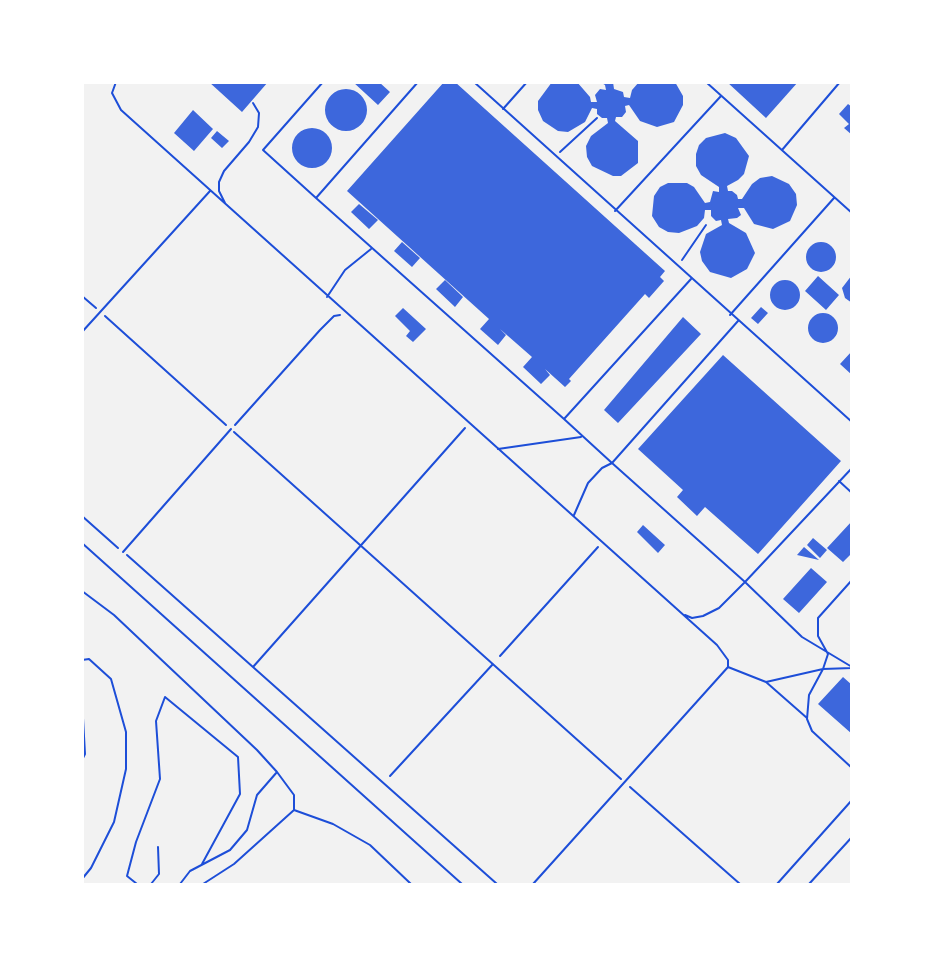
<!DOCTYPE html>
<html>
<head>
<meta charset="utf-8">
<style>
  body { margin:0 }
  #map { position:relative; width:934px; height:967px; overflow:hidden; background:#f2f2f2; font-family:Lato,sans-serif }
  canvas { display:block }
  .frame { position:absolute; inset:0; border:84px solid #fff; pointer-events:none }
</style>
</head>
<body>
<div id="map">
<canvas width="934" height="967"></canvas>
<div class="frame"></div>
</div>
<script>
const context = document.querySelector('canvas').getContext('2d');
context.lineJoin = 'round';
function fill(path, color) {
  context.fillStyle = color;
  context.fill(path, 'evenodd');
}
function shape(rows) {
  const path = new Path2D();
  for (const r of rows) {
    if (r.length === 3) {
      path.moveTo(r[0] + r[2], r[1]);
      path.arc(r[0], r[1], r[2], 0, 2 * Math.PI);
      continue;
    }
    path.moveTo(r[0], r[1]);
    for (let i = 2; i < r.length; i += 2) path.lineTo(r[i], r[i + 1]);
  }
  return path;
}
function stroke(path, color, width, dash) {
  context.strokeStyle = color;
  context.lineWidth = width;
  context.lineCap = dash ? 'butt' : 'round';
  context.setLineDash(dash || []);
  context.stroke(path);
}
fill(shape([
  [209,82,268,82,242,112],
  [353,82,379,82,390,92,378,105],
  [444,82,455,82,665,271,660,277,664,281,649,298,645,294,569,379,571,381,565,387,545,369,550,375,541,384,523,367,532,357,500,329,506,335,498,345,480,329,489,319,347,191],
  [552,82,577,82,590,97,591,102,597,102,595,95,600,89,606,90,605,85,600,82,613,82,614,89,623,92,624,97,630,98,632,90,639,82,675,82,683,96,683,105,674,122,657,127,640,121,629,105,625,106,626,112,622,117,616,117,615,121,638,141,638,163,621,176,613,176,592,166,587,157,586,146,591,136,608,123,607,118,602,118,597,114,597,109,592,108,585,122,568,132,558,131,543,121,538,110,538,101],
  [727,82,798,82,766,118],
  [346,110,21],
  [848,104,852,107,852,135,844,128,849,124,839,114],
  [193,110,213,129,194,151,174,133],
  [312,148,20],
  [217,131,229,141,222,148,211,138],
  [725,133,736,138,749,156,744,174,738,180,727,186,728,191,732,191,737,195,738,199,742,199,752,184,760,178,772,176,789,184,796,194,797,205,790,221,773,229,754,224,744,208,738,208,741,215,737,218,728,219,729,223,746,233,755,253,747,269,731,278,710,272,702,261,700,252,706,234,722,225,721,220,716,221,711,216,711,210,705,210,704,218,697,226,679,233,668,232,659,227,652,216,654,196,660,187,668,183,687,183,694,187,705,203,710,202,713,191,719,192,719,187,701,175,696,166,696,154,699,145,706,138],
  [359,204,378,220,369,229,351,212],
  [821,257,15],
  [402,242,420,258,412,267,394,251],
  [852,275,852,303,845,298,842,288],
  [818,276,839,295,826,310,805,291],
  [785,295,15],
  [445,280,463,297,455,307,436,289],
  [761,307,768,313,758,324,751,318],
  [403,308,426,329,413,342,406,336,410,331,395,316],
  [823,328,15],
  [683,317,701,334,618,423,604,410],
  [852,351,852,375,840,364],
  [723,355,841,461,758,554,705,507,697,516,677,497,683,490,638,449],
  [852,521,852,553,843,562,827,548],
  [643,525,665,545,658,553,637,532],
  [813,538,827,550,820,558,807,545],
  [804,547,819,560,797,555],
  [811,568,827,582,799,613,783,599],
  [843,677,852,685,852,734,818,704]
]), '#3d67dc');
stroke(shape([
  [560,152,597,118],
  [682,260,706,225],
  [82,296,96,308],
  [105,316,226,425],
  [235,425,320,330,334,316,340,315],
  [234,432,621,779],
  [82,516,118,548],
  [127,555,497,884],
  [82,591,114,615,257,750,277,772,257,795,247,830,230,850,190,871,180,884],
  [500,656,598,547],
  [82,660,89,659,111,679,126,732,126,769,114,822,91,868,82,879],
  [253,667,465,428],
  [82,700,85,754,82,760],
  [390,776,493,664],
  [630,787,740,884],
  [294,810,333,824,370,845,411,884],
  [137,884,127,876,136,842,160,779,156,721,165,697,238,757,240,794,202,864],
  [151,884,159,874,158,847],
  [203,884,234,864,294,810,294,795,277,772],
  [777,884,852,800]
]), '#1d4ed8', 2);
stroke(shape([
  [116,82,112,93,121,110,717,645,728,660,728,667,533,884],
  [323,82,263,150,316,198,418,82],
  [474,82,852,422],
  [706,82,852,213],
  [503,109,527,82],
  [782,150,840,82],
  [316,198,564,419,691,279],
  [225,203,219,191,219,182,224,171,249,142,258,127,259,113,253,103],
  [615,211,721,96],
  [327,297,345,270,371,249],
  [730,315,834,198],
  [82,332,210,191],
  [564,419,612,463,738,321],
  [498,449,581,437],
  [839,481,852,493],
  [574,515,588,483,602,468,612,463,745,582,852,468],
  [82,543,462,884],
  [123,552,231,429],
  [685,615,692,618,703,616,719,608,745,582,802,637,852,667],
  [728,667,766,682,823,669,828,654,818,636,818,618,852,580],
  [852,668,823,669,809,695,807,719,812,731,852,768],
  [766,682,807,718],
  [809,884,852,837]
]), '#1d4ed8', 2);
</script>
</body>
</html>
